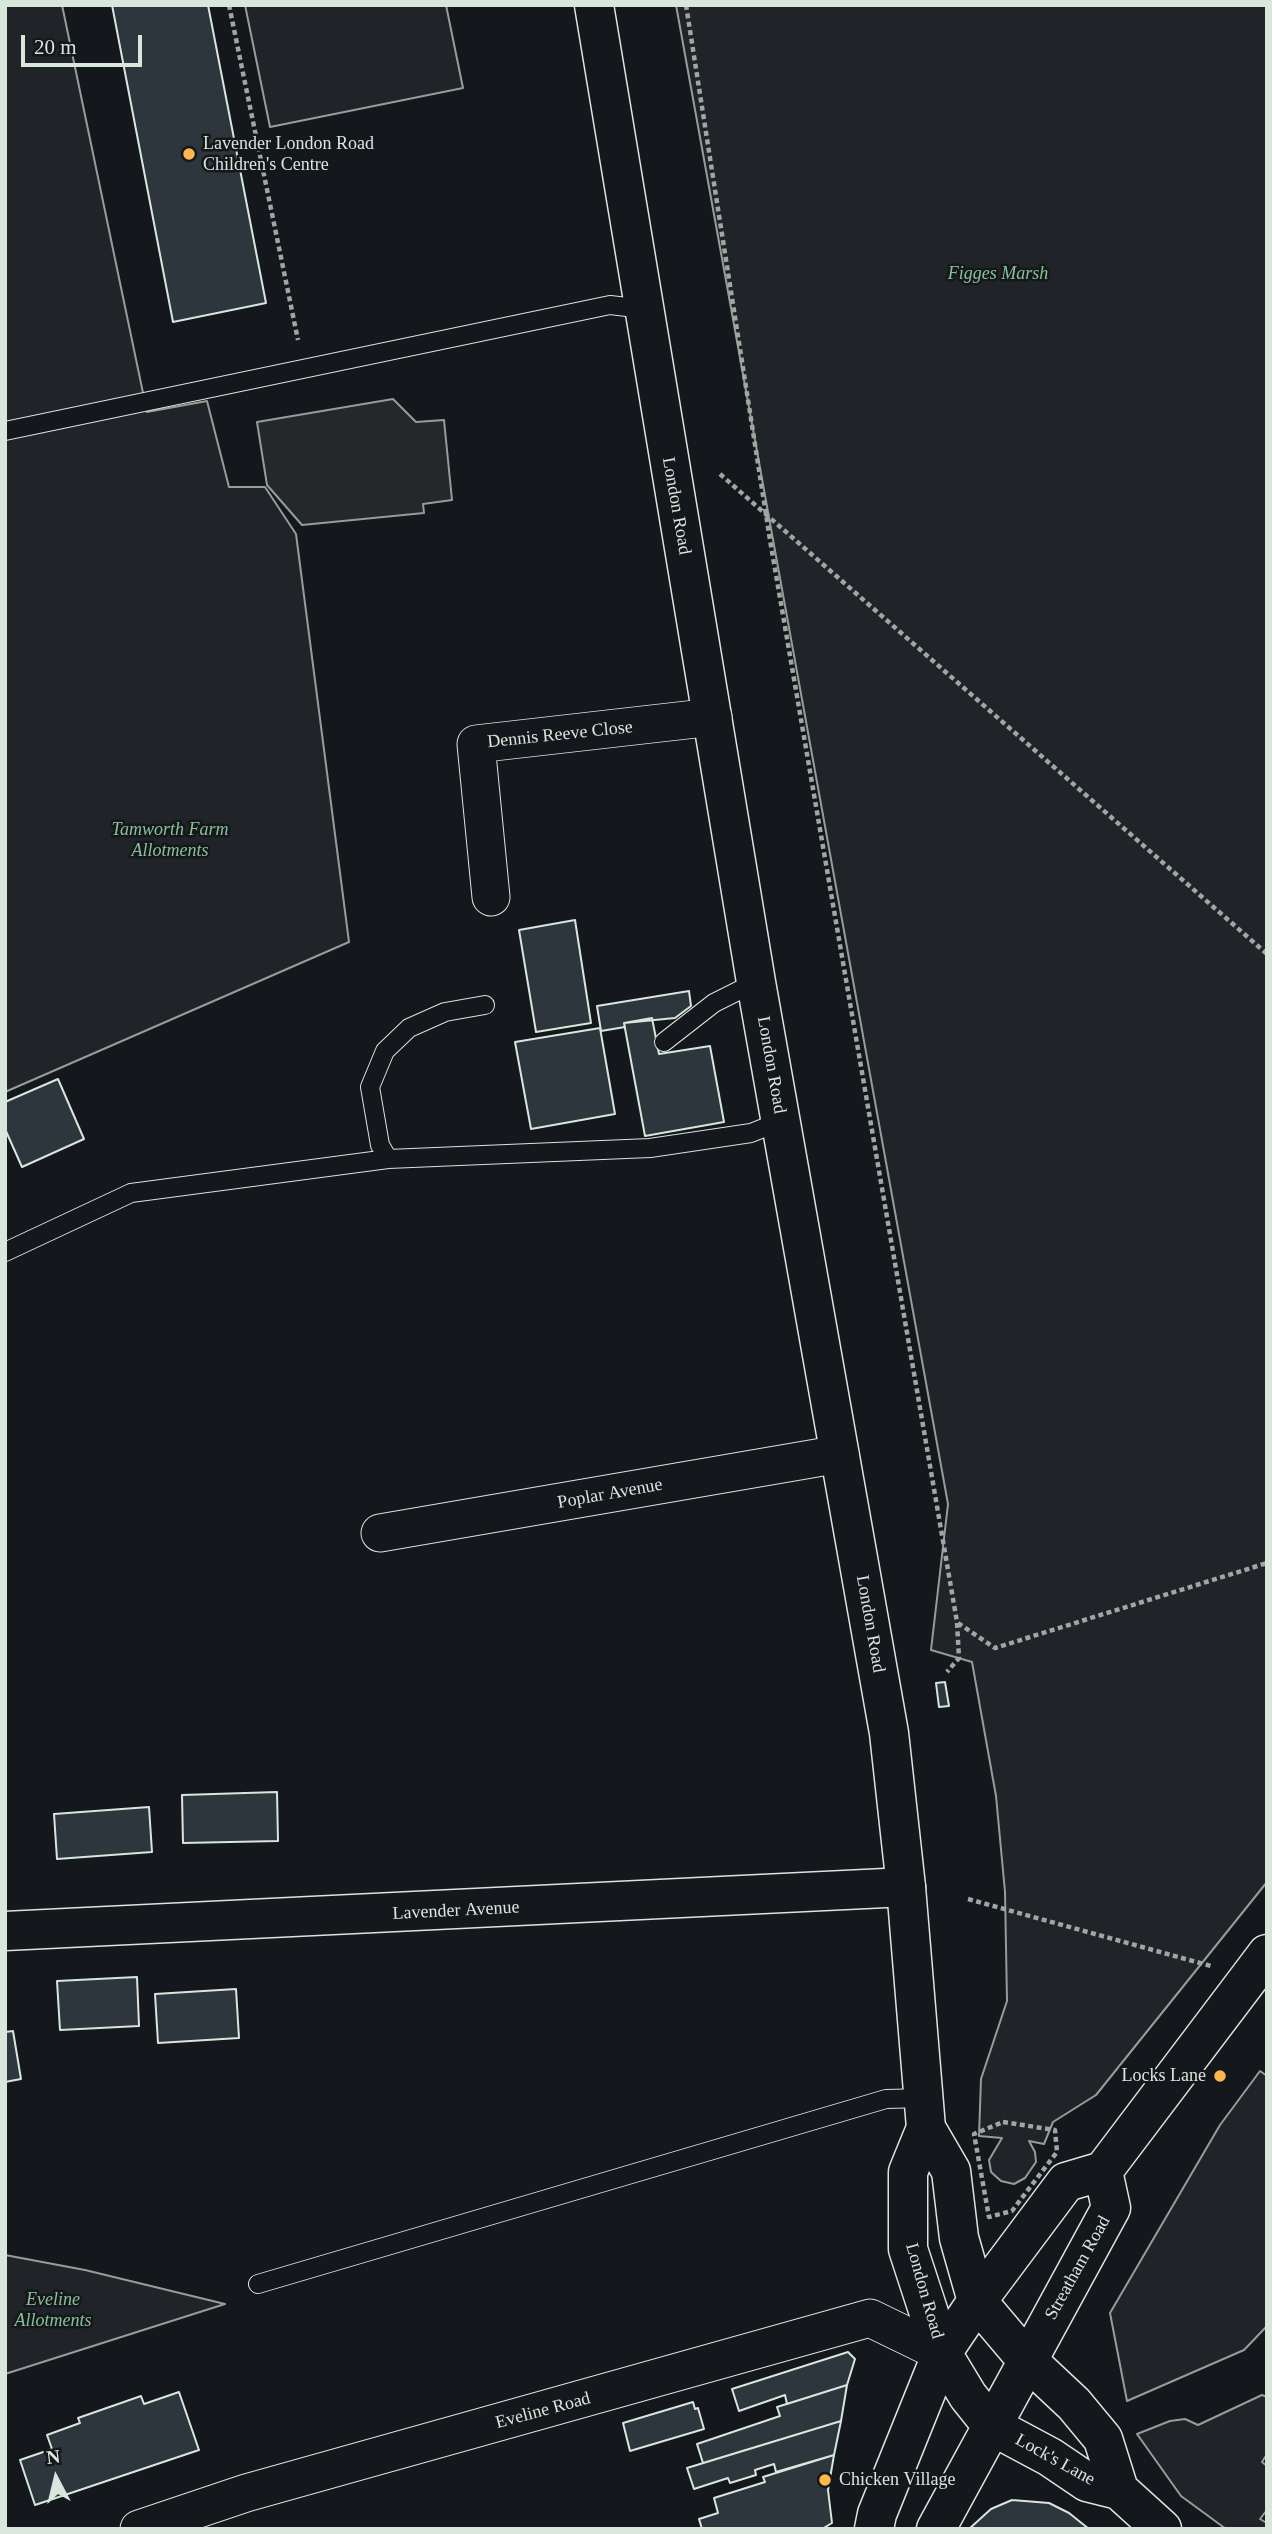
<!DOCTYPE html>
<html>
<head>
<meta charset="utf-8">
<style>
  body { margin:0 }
  #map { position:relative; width:1272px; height:2534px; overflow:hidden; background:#14181c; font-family:Georgia,serif }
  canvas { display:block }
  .frame { position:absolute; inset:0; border:7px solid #d8e6dc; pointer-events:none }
  .north { position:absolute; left:21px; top:2443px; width:70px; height:70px; -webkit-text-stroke:5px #14181c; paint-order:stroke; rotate:353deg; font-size:19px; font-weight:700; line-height:28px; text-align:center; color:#d8e6dc }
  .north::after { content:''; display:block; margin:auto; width:24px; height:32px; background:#d8e6dc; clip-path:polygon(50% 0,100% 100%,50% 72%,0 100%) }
  .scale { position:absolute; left:21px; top:35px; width:121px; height:32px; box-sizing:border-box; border:4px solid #d8e6dc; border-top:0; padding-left:9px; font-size:21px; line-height:24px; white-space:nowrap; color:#d8e6dc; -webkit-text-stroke:5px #14181c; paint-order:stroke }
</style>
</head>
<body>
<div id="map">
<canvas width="1272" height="2534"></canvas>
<div class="frame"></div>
<div class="north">N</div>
<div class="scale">20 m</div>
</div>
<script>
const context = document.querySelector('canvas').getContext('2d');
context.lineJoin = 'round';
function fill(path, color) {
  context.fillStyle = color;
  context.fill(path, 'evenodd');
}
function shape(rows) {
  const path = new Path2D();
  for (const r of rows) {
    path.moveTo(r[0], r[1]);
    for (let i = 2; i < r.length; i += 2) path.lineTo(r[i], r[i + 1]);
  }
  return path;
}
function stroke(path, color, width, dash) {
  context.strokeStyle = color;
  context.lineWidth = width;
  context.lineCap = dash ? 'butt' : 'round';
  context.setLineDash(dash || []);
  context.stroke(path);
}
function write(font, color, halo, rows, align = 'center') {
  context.font = font + ' Georgia,serif';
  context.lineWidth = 5;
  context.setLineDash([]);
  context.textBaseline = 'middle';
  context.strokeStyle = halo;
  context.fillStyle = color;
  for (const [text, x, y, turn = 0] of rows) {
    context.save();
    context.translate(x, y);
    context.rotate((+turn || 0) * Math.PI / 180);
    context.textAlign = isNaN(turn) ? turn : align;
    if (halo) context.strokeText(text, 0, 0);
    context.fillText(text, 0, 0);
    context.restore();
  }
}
const green = shape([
  [5,5,62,5,147,412,207,401,229,487,265,487,296,534,349,942,5,1092,5,5],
  [245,5,446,5,463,88,270,127,245,5],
  [676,5,1267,5,1267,1882,1096,2095,1053,2122,1044,2144,1029,2141,1035,2152,1036,2162,1025,2178,1014,2184,1001,2181,991,2172,989,2160,1002,2138,979,2136,981,2079,1007,2001,1005,1892,996,1796,972,1662,931,1650,948,1504,676,5],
  [1260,2071,1267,2076,1267,2326,1244,2350,1127,2401,1110,2313,1220,2125,1260,2071],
  [5,2255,85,2270,225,2304,5,2374,5,2255],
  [1262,2395,1267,2397,1267,2454,1262,2462,1267,2466,1267,2510,1260,2519,1267,2523,1267,2529,1226,2529,1181,2496,1137,2434,1170,2421,1185,2419,1198,2425,1262,2395]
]);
fill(green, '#202428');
stroke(green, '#939e99', 2);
const parking = shape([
  [393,399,416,422,444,420,452,500,423,504,424,513,302,525,267,485,257,422,393,399]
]);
fill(parking, '#24282b');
stroke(parking, '#939e99', 2);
const building = shape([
  [112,5,208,5,266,303,173,322,112,5],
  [575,920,591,1023,536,1032,519,930,575,920],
  [689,991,691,1006,675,1018,624,1023,625,1027,601,1031,597,1006,689,991],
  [652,1018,659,1054,710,1046,724,1122,645,1136,624,1023,652,1018],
  [600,1028,615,1114,531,1129,515,1042,600,1028],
  [58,1079,84,1139,22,1167,5,1129,5,1102,58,1079],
  [945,1682,949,1706,939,1707,936,1683,945,1682],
  [277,1792,278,1841,183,1843,182,1795,277,1792],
  [149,1807,152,1852,57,1859,54,1814,149,1807],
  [137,1977,139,2026,60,2030,57,1981,137,1977],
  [236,1989,239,2038,158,2043,155,1994,236,1989],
  [13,2031,21,2079,5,2082,5,2032,13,2031],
  [848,2352,855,2359,847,2385,787,2404,785,2395,739,2411,732,2389,848,2352],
  [847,2385,841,2421,703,2463,697,2444,780,2416,777,2407,847,2385],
  [179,2392,199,2450,35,2505,20,2460,52,2449,47,2435,80,2423,78,2418,141,2396,144,2404,179,2392],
  [693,2402,695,2409,698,2408,704,2429,630,2451,623,2423,693,2402],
  [841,2421,834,2455,776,2472,774,2464,755,2470,756,2475,730,2483,728,2478,694,2489,687,2468,841,2421],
  [834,2455,828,2490,832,2523,822,2529,702,2529,699,2519,718,2513,714,2498,765,2482,763,2477,834,2455],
  [1012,2500,1049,2503,1069,2513,1089,2529,969,2529,991,2509,1012,2500]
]);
fill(building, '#2c363c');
stroke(building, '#d8e6dc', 2);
const lane = shape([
  [5,431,610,305,644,309],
  [664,1042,714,1003,756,982],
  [388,1159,380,1145,370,1087,385,1051,409,1028,445,1012,485,1005],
  [5,1252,131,1193,388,1159,650,1148,751,1133,781,1121],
  [258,2284,886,2099,925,2098]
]);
const street = shape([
  [491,897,476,744,713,717],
  [380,1533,840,1454],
  [139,2529,246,2493,870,2318,942,2353]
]);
const secondary = shape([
  [5,1931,906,1887],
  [1026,2359,1074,2404,1103,2439,1119,2490],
  [992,2426,1050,2457,1087,2482,1119,2490,1162,2529]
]);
const primary = shape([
  [594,5,756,982,889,1733,906,1887,926,2128,908,2172,908,2249,942,2353,968,2396,992,2426],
  [926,2128,951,2171,959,2238,977,2301,1026,2359],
  [874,2529,877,2514,942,2353,977,2301,1066,2182,1103,2171,1267,1954],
  [936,2529,1111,2208,1103,2171]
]);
stroke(lane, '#d8e6dc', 20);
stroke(street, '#d8e6dc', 39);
stroke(secondary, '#d8e6dc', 41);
stroke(primary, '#d8e6dc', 41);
stroke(shape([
  [229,5,298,340],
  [686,5,770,540,957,1622,959,1658,947,1672],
  [720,474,1267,954],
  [958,1623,995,1648,1267,1563],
  [968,1899,1211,1966],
  [1003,2122,1055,2130,1057,2152,1012,2211,989,2217,974,2134,1003,2122]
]), '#9da8a2', 4.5, [5, 3.5]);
stroke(lane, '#14181c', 18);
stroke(street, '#14181c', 37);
stroke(secondary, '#14181c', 38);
stroke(primary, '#14181c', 38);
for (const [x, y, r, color] of [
  [189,154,7,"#ffb74d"],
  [1220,2076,7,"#ffb74d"],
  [825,2480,7,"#ffb74d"]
]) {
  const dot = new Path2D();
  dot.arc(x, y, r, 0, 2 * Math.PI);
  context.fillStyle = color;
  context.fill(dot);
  stroke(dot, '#14181c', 2.5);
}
write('18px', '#d8e6dc', '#14181c', [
  ["Lavender London Road",203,144],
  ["Children's Centre",203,165],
  ["Locks Lane",1206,2076,"right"],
  ["Chicken Village",839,2480]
], 'left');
write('italic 18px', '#8ac095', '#14181c', [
  ["Figges Marsh",998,274],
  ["Tamworth Farm",170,830],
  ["Allotments",170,851],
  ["Eveline",53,2300],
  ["Allotments",53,2321]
]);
write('18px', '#d8e6dc', '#14181c', [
  ["London Road",676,506,80],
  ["Dennis Reeve Close",560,735,-6],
  ["London Road",771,1065,80],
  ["Poplar Avenue",610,1494,-10],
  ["London Road",870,1624,80],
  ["Lavender Avenue",456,1911,-3],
  ["Streatham Road",1078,2268,-61],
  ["London Road",924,2291,74],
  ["Eveline Road",543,2411,-15],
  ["Lock's Lane",1055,2460,29]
]);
</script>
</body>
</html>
